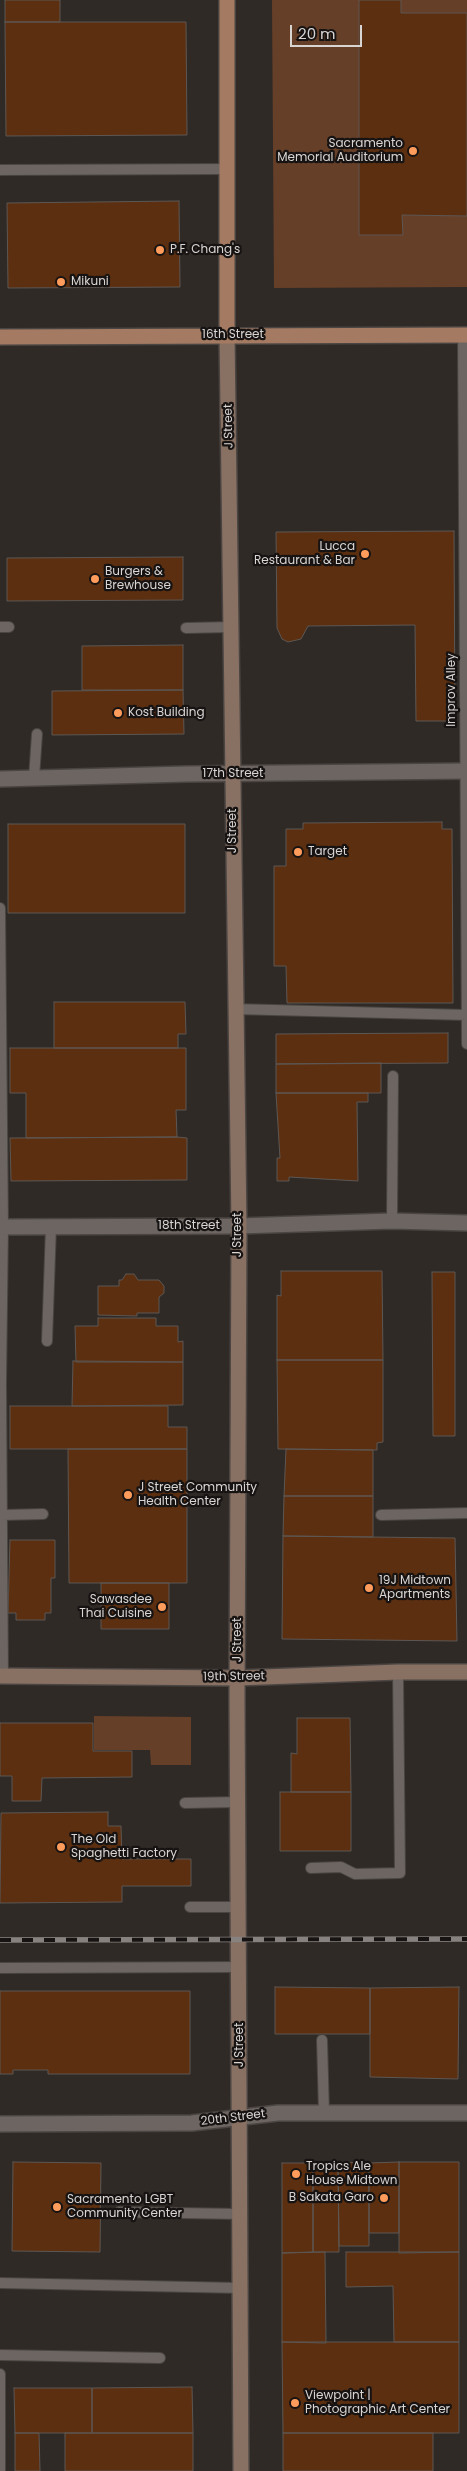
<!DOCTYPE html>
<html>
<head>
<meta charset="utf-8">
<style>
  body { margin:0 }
  #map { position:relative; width:467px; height:2471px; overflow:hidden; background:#302a27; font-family:Poppins,sans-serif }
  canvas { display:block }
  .scale { position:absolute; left:290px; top:25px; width:72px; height:22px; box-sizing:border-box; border:2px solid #d9d5d3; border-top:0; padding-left:6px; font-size:15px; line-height:18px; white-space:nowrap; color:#d9d5d3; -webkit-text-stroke:4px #161312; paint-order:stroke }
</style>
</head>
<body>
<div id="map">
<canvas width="467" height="2471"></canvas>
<div class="scale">20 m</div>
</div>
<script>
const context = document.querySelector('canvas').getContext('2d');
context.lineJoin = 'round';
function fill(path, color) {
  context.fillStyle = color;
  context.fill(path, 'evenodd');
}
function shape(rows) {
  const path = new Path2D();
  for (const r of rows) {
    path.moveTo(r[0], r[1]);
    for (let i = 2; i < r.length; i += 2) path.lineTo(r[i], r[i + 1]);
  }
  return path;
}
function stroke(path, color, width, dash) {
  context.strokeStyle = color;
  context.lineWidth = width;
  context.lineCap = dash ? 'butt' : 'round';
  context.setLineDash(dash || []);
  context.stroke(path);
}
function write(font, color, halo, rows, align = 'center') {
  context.font = font + ' Poppins,sans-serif';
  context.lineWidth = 4.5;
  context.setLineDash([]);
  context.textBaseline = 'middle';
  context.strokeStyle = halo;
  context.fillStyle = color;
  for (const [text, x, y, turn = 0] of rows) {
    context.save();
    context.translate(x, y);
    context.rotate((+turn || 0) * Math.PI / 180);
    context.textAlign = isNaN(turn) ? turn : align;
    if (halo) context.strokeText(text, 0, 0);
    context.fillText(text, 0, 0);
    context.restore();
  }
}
fill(shape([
  [272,0,467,0,467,287,274,288],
  [94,1716,191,1717,191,1765,151,1765,150,1750,94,1750]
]), '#663f28');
const building = shape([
  [5,0,60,0,60,22,5,22,5,0],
  [359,0,401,0,401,13,467,13,467,216,402,215,403,235,359,235,359,0],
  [5,22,186,22,187,135,6,136,5,22],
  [179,201,180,287,8,288,7,203,179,201],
  [454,531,455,721,416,721,415,625,308,626,301,639,288,642,282,639,277,628,276,532,454,531],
  [183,557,183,600,7,601,7,558,183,557],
  [183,645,183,690,82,690,82,646,183,645],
  [183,690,184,734,52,735,52,691,183,690],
  [442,822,442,829,452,829,453,1003,287,1003,286,966,274,966,274,866,286,866,286,829,303,829,303,823,442,822],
  [8,824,185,824,185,913,8,913,8,824],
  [54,1002,185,1002,186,1034,178,1034,178,1048,54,1048,54,1002],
  [448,1033,448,1063,276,1064,276,1034,448,1033],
  [10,1048,186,1048,186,1110,176,1110,177,1137,26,1138,26,1093,10,1093,10,1048],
  [381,1063,381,1093,276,1093,276,1064,381,1063],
  [276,1093,368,1093,368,1102,357,1102,358,1181,289,1177,289,1181,277,1181,277,1158,280,1158,276,1093],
  [177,1137,187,1138,187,1180,11,1181,10,1138,177,1137],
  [281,1271,382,1271,383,1360,277,1360,277,1295,281,1296,281,1271],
  [432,1272,455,1272,455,1436,433,1436,432,1272],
  [126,1274,134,1274,138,1280,159,1280,164,1286,164,1293,159,1297,159,1313,137,1313,137,1316,98,1315,98,1286,119,1286,119,1280,122,1280,126,1274],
  [98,1318,156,1318,156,1326,178,1326,178,1342,183,1341,183,1362,76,1362,75,1326,98,1326,98,1318],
  [277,1360,383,1360,383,1442,377,1443,377,1450,278,1449,277,1360],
  [73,1361,183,1362,183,1405,72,1406,73,1361],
  [10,1406,168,1406,168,1427,187,1427,187,1449,10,1449,10,1406],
  [68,1449,187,1449,187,1583,69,1583,68,1449],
  [286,1449,373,1450,373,1496,284,1496,286,1449],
  [284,1496,373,1496,373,1537,283,1536,284,1496],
  [283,1536,455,1538,457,1641,282,1639,283,1536],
  [10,1540,55,1540,55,1578,51,1578,51,1613,45,1613,45,1620,16,1620,16,1613,8,1613,10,1540],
  [101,1583,169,1583,169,1629,101,1629,101,1583],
  [297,1718,350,1718,351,1792,291,1792,291,1753,297,1754,297,1718],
  [0,1723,93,1723,93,1751,132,1751,132,1777,42,1778,41,1801,12,1801,12,1776,0,1776,0,1723],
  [280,1792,351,1792,351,1851,280,1851,280,1792],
  [108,1812,108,1826,121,1826,122,1859,191,1859,191,1886,122,1886,122,1902,0,1903,1,1813,108,1812],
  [275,1987,370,1988,370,2034,275,2034,275,1987],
  [459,1987,458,2079,370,2077,370,1988,459,1987],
  [0,1991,190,1991,190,2074,48,2074,48,2070,13,2070,13,2074,0,2074,0,1991],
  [13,2162,101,2163,100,2252,12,2251,13,2162],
  [338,2162,369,2163,369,2246,339,2246,338,2162],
  [338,2162,339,2252,313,2252,313,2163,338,2162],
  [399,2162,399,2233,369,2233,369,2163,399,2162],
  [399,2162,459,2162,459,2252,399,2253,399,2162],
  [282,2163,313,2163,313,2252,282,2253,282,2163],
  [325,2252,326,2343,282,2342,282,2253,325,2252],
  [346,2252,459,2252,459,2342,394,2342,393,2286,346,2287,346,2252],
  [282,2342,459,2342,459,2433,283,2433,282,2342],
  [192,2387,193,2433,92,2433,92,2388,192,2387],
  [14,2388,92,2388,92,2433,15,2433,14,2388],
  [15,2433,39,2433,40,2471,15,2471,15,2433],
  [65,2433,193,2433,193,2471,65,2471,65,2433],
  [283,2433,433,2433,433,2471,283,2471,283,2433]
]);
fill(building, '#5c2f10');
stroke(building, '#5d5753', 1);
const lane = shape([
  [0,170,227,169],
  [463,335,467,1044],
  [0,627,9,627],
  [186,628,232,627],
  [34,778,37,734],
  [0,908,3,1227,1,1383,3,1676],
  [234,1009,467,1015],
  [392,1221,393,1076],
  [47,1341,51,1226],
  [2,1515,43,1514],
  [381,1515,467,1513],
  [185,1803,238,1802],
  [311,1868,341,1867,355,1874,400,1873,398,1672],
  [190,1907,239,1907],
  [0,1968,240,1967],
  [322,2040,324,2113],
  [119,2212,240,2214],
  [0,2283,240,2288],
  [0,2355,160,2358],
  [0,2374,0,2471]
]);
const street = shape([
  [0,779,186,774,467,771],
  [0,1227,239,1226,392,1221,467,1223],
  [0,2124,192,2123,278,2113,467,2113]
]);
const secondary = shape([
  [227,335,239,1226,237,1697,241,2471],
  [0,1676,237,1678,398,1672,467,1672]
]);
const primary = shape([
  [227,0,227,335],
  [0,337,467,335]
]);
stroke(lane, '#4a4542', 12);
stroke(street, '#4a4542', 18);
stroke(secondary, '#4a4542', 18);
stroke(primary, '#4a4542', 18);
stroke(lane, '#6c6561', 10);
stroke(street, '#6c6561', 15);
stroke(secondary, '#887062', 15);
stroke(primary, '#a47b62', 15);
const rail = shape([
  [0,1940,467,1939]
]);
stroke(rail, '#87827f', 5.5);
stroke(rail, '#161312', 4, [11]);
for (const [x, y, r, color] of [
  [413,151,5,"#ff9b5b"],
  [160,250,5,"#ff9b5b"],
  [61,282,5,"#ff9b5b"],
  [365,554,5,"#ff9b5b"],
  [95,579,5,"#ff9b5b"],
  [118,713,5,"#ff9b5b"],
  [298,852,5,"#ff9b5b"],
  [128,1495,5,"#ff9b5b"],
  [369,1588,5,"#ff9b5b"],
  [162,1607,5,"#ff9b5b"],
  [61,1847,5,"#ff9b5b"],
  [296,2174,5,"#ff9b5b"],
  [384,2198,5,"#ff9b5b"],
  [57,2207,5,"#ff9b5b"],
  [295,2403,5,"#ff9b5b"]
]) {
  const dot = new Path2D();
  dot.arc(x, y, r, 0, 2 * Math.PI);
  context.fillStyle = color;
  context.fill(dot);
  stroke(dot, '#161312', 2);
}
write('12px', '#d9d5d3', '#161312', [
  ["Sacramento",403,144,"right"],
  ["Memorial Auditorium",403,158,"right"],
  ["P.F. Chang's",170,250],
  ["Mikuni",71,282],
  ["Lucca",355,547,"right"],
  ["Restaurant & Bar",355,561,"right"],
  ["Burgers &",105,572],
  ["Brewhouse",105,586],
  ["Kost Building",128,713],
  ["Target",308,852],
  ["J Street Community",138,1488],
  ["Health Center",138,1502],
  ["19J Midtown",379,1581],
  ["Apartments",379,1595],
  ["Sawasdee",152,1600,"right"],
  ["Thai Cuisine",152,1614,"right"],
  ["The Old",71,1840],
  ["Spaghetti Factory",71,1854],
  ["Tropics Ale",306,2167],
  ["House Midtown",306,2181],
  ["B Sakata Garo",374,2198,"right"],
  ["Sacramento LGBT",67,2200],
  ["Community Center",67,2214],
  ["Viewpoint |",305,2396],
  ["Photographic Art Center",305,2410]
], 'left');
write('12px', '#d9d5d3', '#161312', [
  ["16th Street",233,335],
  ["J Street",229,426,-91],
  ["Improv Alley",452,690,-90],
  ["17th Street",233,774],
  ["J Street",233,831,-90],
  ["18th Street",189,1226],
  ["J Street",238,1235,-90],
  ["J Street",238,1640,-90],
  ["19th Street",234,1677,-1],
  ["J Street",240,2045,-90],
  ["20th Street",233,2118,-7]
]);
</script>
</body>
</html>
